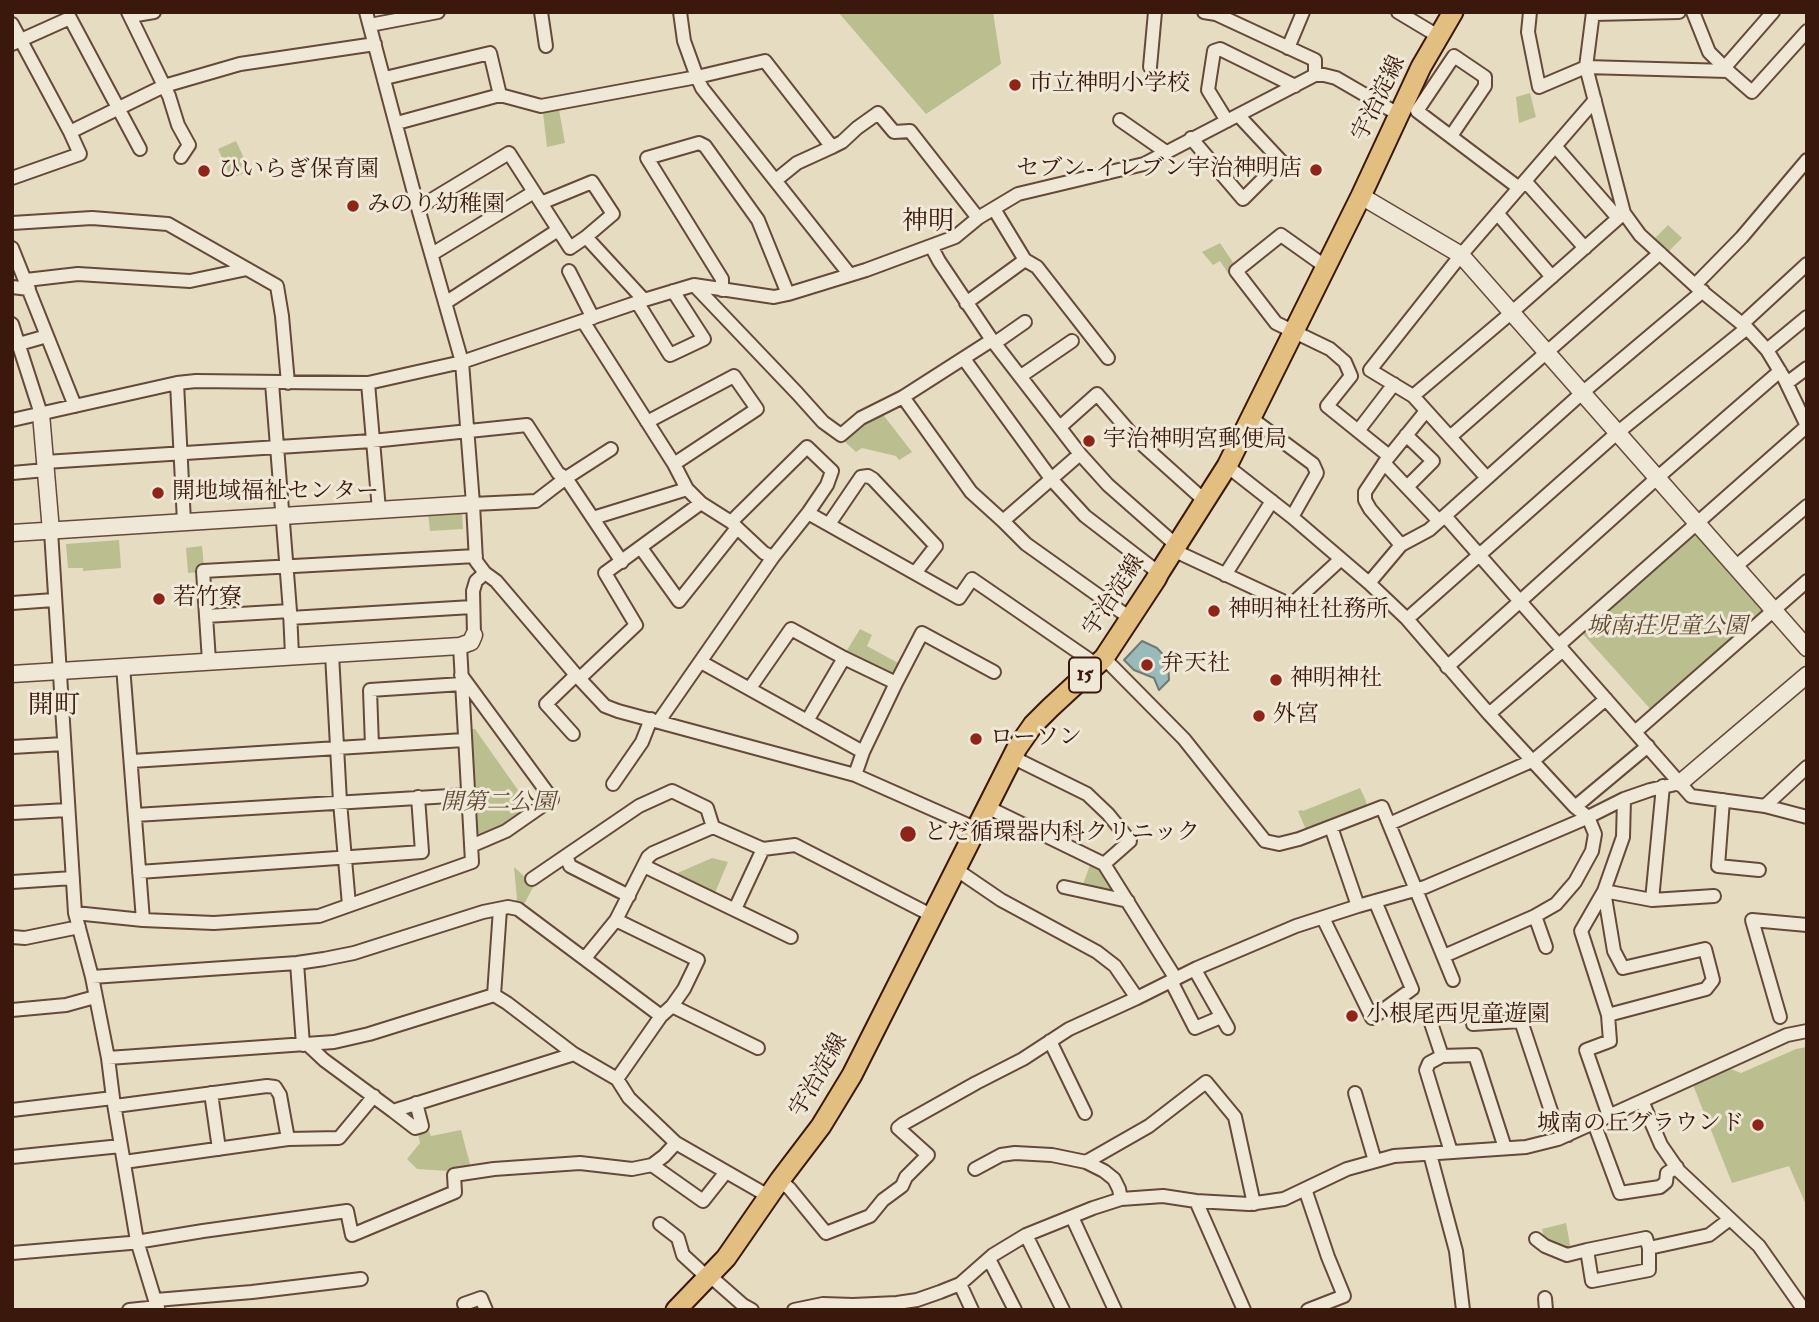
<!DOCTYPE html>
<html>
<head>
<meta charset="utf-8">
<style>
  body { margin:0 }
  #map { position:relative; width:1819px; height:1322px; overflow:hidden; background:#e6dcc2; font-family:"IM FELL Double Pica",serif }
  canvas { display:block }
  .frame { position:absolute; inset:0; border:14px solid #3a180b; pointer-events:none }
</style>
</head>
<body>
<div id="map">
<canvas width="1819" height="1322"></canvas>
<div class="frame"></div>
</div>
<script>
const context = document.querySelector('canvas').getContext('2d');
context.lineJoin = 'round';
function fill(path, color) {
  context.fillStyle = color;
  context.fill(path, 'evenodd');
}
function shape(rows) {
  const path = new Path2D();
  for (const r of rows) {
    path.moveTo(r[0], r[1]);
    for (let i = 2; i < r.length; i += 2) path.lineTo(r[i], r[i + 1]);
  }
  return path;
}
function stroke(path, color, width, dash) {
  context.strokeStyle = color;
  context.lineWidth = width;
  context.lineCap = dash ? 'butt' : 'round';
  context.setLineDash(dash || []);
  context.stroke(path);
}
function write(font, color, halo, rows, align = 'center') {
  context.font = font + ' "IM FELL Double Pica","Noto Serif JP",serif';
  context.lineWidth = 6;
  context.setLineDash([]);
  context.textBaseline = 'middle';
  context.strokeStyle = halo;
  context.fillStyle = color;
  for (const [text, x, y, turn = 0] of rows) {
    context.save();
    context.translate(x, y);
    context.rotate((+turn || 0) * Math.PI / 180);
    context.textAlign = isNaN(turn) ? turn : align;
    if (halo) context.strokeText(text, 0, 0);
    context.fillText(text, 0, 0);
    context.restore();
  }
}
fill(shape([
  [838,12,993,12,1001,64,926,114],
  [1530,93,1536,117,1519,123,1516,97],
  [559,110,565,143,547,147,543,113],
  [236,141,250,171,231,178,218,149],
  [1668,225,1682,238,1668,252,1655,238],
  [1220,243,1236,267,1228,273,1220,261,1213,265,1202,252],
  [881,412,912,452,899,460,896,456,862,448,856,452,844,441,865,421],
  [459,510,462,513,463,529,430,531,428,513],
  [1693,531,1764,612,1653,712,1582,633],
  [119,540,121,568,83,571,83,568,68,568,66,544],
  [202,546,204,567,200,572,188,573,186,548],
  [860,629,872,635,867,646,900,664,896,672,889,674,846,652],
  [470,729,475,729,532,810,506,828,482,837,477,832],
  [1360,788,1366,801,1367,808,1307,832,1298,811,1302,810,1303,811],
  [712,858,728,862,714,895,673,875],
  [1090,865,1103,869,1119,892,1082,887],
  [514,867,525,877,529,876,536,882,523,906,514,903,517,899],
  [1807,1047,1807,1207,1789,1166,1732,1183,1693,1085,1731,1069,1741,1073,1796,1049],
  [461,1130,471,1168,450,1176,449,1171,417,1169,407,1159,420,1143,418,1134,429,1131,431,1136],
  [1566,1223,1571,1250,1545,1241,1542,1229]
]), '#bbbf8f');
const water = shape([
  [1142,641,1157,648,1168,660,1169,680,1159,690,1154,678,1134,670,1124,660,1142,641]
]);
fill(water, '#98baba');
stroke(water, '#727974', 2);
const minor = shape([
  [128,12,169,96,178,125,189,145,181,157],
  [366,12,418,208,462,362,473,504,476,561,485,573,476,581,473,591,474,635],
  [541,12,546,46],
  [680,12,684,41,697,77,765,61,832,147,797,163,776,180],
  [1204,12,1216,14,1315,60,1315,75],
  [1398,12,1438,36],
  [1530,12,1528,32,1539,87,1586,67,1728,71,1752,92,1807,31],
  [1593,12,1586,67,1624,213,1640,235,1699,289,1747,328,1767,350,1784,378,1807,426],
  [1693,12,1709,52,1728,71],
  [1593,14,1679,12],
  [130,16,154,12],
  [12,24,70,132],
  [370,25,438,12],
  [12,44,70,18,140,149],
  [1288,48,1303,12],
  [1150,67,1155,12],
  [1725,67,1773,12],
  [385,78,490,53,500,95,541,106,697,77,702,88,850,275],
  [1120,120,1166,152],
  [1227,121,1208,90,1214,51,1220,49,1295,86],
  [397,123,500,95],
  [1451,136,1485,86,1485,77,1454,56,1417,111,1519,188],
  [1191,138,1243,199,1281,161,1239,116],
  [1555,146,1618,218],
  [832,147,842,142,857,128,878,113,894,132,910,131,978,218],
  [12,178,80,154,70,132,164,86,240,64,375,44],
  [1525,181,1585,248],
  [541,203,592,182,613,214,586,237],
  [418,208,509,153,570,248,586,237,644,300],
  [994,209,1025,260,1037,267,1108,358],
  [1497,213,1552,277],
  [12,223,92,218,168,224,277,286,282,316,288,383],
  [931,246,939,261,992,340,1080,454,1108,485,1176,545],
  [12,248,75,406],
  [432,254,534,192],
  [1326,267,1281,235,1236,271,1276,323,1330,349,1345,362,1351,376,1327,406,1389,456],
  [569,271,593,318],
  [26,280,78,274,190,281,247,269],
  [694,285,797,393,823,422,841,435,861,418,903,397,992,340],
  [1695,285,1742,237,1807,160],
  [12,287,29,289],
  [722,290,722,279,647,158,699,143,705,146,758,220,788,294],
  [637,302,670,355,704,339,673,291],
  [445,303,558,230],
  [966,303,1025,260],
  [583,321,674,464,687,489,701,503,731,522,764,553,773,557],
  [12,324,41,414],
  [1742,324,1807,264],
  [995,343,1025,322],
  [19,344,47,336],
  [1767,350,1807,317],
  [964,359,1052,480,1085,516,1159,573],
  [1021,376,1072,341],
  [177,383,184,522],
  [272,383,290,611,292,655],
  [368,383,379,510],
  [1787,383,1807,368],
  [1413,396,1511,313,1624,213],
  [903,397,971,492,1003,521,1026,544,1130,618],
  [1251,418,1313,464,1317,473,1292,517],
  [12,420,177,383,196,381,368,383,462,362,644,300,694,285,774,297,788,294,866,270,955,237,978,218,1018,194,1144,164,1315,75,1324,75,1336,78,1398,114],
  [647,422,734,376,757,409,674,464],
  [1060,427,1097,394,1135,438,1205,501],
  [1358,431,1394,384],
  [1406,435,1433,461,1407,487],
  [1450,437,1660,253],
  [45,462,372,441,527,425,558,473,566,478,622,562],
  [1384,463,1439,521],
  [1227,466,1292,517,1369,583,1407,619,1489,714,1575,807,1588,817,1595,834,1592,851,1575,882,1556,904,1535,916,1444,956],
  [12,473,46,470],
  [1487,478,1413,396,1370,370,1461,255,1595,100],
  [473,504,536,501,566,478,611,449],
  [808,513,959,598,972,579,1097,665],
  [1445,516,1691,796,1765,806,1807,817],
  [593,518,687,489],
  [1003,521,1080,454],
  [829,524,861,477,868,476,873,479,936,546,915,573],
  [51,531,75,913,92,977,108,1058,113,1098,137,1241,158,1310],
  [1401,545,1370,509,1365,500,1365,492,1387,459,1426,411],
  [641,548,679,601,737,528],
  [1173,550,1291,605,1341,559],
  [1735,567,1807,506],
  [485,573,496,581,576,675,605,706,618,711,855,775,977,829],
  [1225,575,1272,501],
  [1369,583,1401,545,1429,530,1582,393,1703,291],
  [12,603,54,600],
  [206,616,290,611],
  [290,618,472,607],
  [1407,619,1617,433,1747,328],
  [1559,645,1807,426],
  [332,654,340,802,349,905],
  [1104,658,1184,739,1265,841,1279,844,1299,839,1382,807,1453,980],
  [209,661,203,571,476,556],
  [701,662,863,752],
  [123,666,143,920],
  [1447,667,1657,478,1780,371],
  [461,675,552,799,506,831,471,846],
  [580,678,636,625,605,573,701,503],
  [750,688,791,629,844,658,896,683],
  [1489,714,1563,650],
  [659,721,773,557,808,513,827,485,832,471,807,447,731,522],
  [807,721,844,658],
  [1635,732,1807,581],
  [573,734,546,704,576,675],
  [372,746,370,690,462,684],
  [12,747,64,744],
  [1012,757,1087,794,1108,814,1130,841,1104,864],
  [132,761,464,740],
  [855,775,863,752,896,683,922,633,994,672],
  [613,784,642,742,651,719],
  [1723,800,1718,866,1759,870],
  [1765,806,1807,767],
  [987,807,1104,864,1176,979],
  [1575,807,1648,746],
  [12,813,68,810],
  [135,815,467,795],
  [1389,824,1534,760,1606,699],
  [1331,827,1358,906],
  [566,856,570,866,629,896],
  [644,866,791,937],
  [957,870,1001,900,1097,952,1115,966,1137,998,1197,968,1296,926,1358,906,1425,887,1582,820,1624,799,1650,790,1680,783],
  [139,872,422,852,418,797],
  [532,879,639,806,672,791,707,808,713,827,763,849,795,845,933,916],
  [12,882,73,878],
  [1064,887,1128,901],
  [1652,900,1663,786],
  [500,909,494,995,507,1003,574,1054,617,1079,629,1098,676,1143,770,1197],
  [735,909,763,849],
  [75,913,143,920,214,923,319,916,472,862,460,646],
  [1535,916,1546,947],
  [1323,918,1372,1018,1412,989,1375,901],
  [616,920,698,960,684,989,672,1006,661,1016,617,1079],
  [12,937,25,938,79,927],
  [585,958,616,920,648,857,653,853,713,827],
  [297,963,303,1045],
  [1195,970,1228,1028],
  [92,977,297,963,324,959,354,953,483,912,508,907,518,909,661,1016],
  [1171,981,1195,1028,1221,1017],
  [672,1006,758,1048],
  [12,1010,66,1005,95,997],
  [1608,1015,1706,989,1713,980,1705,949,1623,968,1614,951,1604,891,1652,900,1714,896],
  [1780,1017,1752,920,1807,925],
  [1431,1023,1442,1056],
  [1473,1024,1521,1021,1553,1117,1568,1135],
  [1050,1041,1085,1113],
  [307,1044,324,1060,393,1111,574,1054],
  [108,1058,334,1042,369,1034,494,995],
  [211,1093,219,1149],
  [1355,1093,1375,1161],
  [1642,1101,1661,1145,1679,1171,1759,1246,1804,1310],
  [115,1106,267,1086,275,1087,280,1095,288,1139],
  [12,1110,113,1098],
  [393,1111,415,1128,422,1126,416,1103],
  [1609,1116,1586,1050,1610,1041,1608,1015,1581,931,1604,891,1623,837,1624,799],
  [1594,1123,1620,1193,1660,1187,1666,1182,1667,1173,1677,1167],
  [1451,1152,1426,1070,1429,1063,1442,1056,1475,1055,1505,1148],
  [1430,1154,1456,1251,1463,1310],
  [12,1157,121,1146],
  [124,1162,288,1139,339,1138,374,1096],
  [1086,1162,1149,1126,1206,1082,1235,1117,1254,1204],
  [652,1165,703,1201,726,1172],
  [975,1169,1001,1155,1015,1153,1052,1155,1086,1162,1104,1171,1114,1179,1119,1189,1121,1199],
  [780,1180,790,1189,826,1233,870,1216,883,1200,902,1186,906,1177,928,1155,898,1128,903,1124,976,1083,1023,1059,1069,1029,1137,998],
  [1305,1189,1328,1257,1344,1296,1308,1310],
  [1196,1201,1244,1310],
  [1072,1217,1115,1310],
  [660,1224,678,1238,683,1255,708,1278],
  [1026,1235,1063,1310],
  [1536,1239,1545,1246,1567,1255,1587,1250],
  [1649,1248,1649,1270,1592,1281,1587,1250,1646,1238,1649,1248,1709,1235,1730,1219],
  [12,1253,130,1243,203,1231,347,1211,352,1235,455,1192,454,1175,494,1169,580,1163,632,1169,652,1165,664,1156,676,1143],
  [989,1259,1015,1310],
  [710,1276,743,1305,752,1310],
  [960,1284,972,1310],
  [1545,1298,1546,1310],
  [156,1300,252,1292,361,1279],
  [464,1304,481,1298,486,1310],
  [129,1310,158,1307],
  [794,1310,823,1304,853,1305,897,1303,917,1300,940,1292,960,1284,993,1255,1026,1235,1093,1208,1121,1199,1163,1196,1196,1201,1249,1204,1284,1199,1347,1169,1394,1156,1526,1147,1558,1139,1787,1035,1807,1031]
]);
const tertiary = shape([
  [1361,196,1461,255,1807,648],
  [41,414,51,531],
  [12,533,473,504],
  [12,674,460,646,471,642,474,635],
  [1680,783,1807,675]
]);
const primary = shape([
  [676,1310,726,1258,780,1180,821,1126,852,1075,1017,748,1033,725,1050,708,1104,658,1156,579,1159,573,1227,466,1361,196,1421,67,1453,12]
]);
stroke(minor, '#654939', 16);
stroke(tertiary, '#654939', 19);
stroke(primary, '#3a180b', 23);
stroke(minor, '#efe8d7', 12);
stroke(tertiary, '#efe8d7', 16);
stroke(primary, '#e3be81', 19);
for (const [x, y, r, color] of [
  [1015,85,7,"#8f2418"],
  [1316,170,7,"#8f2418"],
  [204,171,7,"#8f2418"],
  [353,206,7,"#8f2418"],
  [1089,441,7,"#8f2418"],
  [158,493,7,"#8f2418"],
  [159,599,7,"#8f2418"],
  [1214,611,7,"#8f2418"],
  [1147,665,7,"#8f2418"],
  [1276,680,7,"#8f2418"],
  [1259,716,7,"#8f2418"],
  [976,739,7,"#8f2418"],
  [908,834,9,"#8f2418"],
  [1352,1016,7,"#8f2418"],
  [1758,1125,7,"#8f2418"]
]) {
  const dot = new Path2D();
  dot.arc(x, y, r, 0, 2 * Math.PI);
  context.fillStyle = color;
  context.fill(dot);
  stroke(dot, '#efe8d7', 2.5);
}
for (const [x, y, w] of [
  [1085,675,32]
]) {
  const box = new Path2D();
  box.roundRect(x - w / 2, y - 17.5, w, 35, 5);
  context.fillStyle = '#efe8d7';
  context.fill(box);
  stroke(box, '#3a180b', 2);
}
write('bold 21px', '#3a180b', null, [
  ["15",1085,675]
]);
write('23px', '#3a180b', '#efe8d7', [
  ["市立神明小学校",1029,85],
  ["セブン-イレブン宇治神明店",1302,170,"right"],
  ["ひいらぎ保育園",218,171],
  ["みのり幼稚園",367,206],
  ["宇治神明宮郵便局",1103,441],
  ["開地域福祉センター",172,493],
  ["若竹寮",173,599],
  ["神明神社社務所",1228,611],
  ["弁天社",1161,665],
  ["神明神社",1290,680],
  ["外宮",1273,716],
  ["ローソン",990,739],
  ["とだ循環器内科クリニック",924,834],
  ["小根尾西児童遊園",1366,1016],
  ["城南の丘グラウンド",1744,1125,"right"]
], 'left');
write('23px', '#3a180b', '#efe8d7', [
  ["宇治淀線",1380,99,-64],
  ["宇治淀線",1115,596,-57],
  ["宇治淀線",820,1076,-60]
]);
write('italic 23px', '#614a33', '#efe8d7', [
  ["城南荘児童公園",1667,628],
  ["開第二公園",498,804]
]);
write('26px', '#3a180b', '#efe8d7', [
  ["神明",928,223],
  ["開町",54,707]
]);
</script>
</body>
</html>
